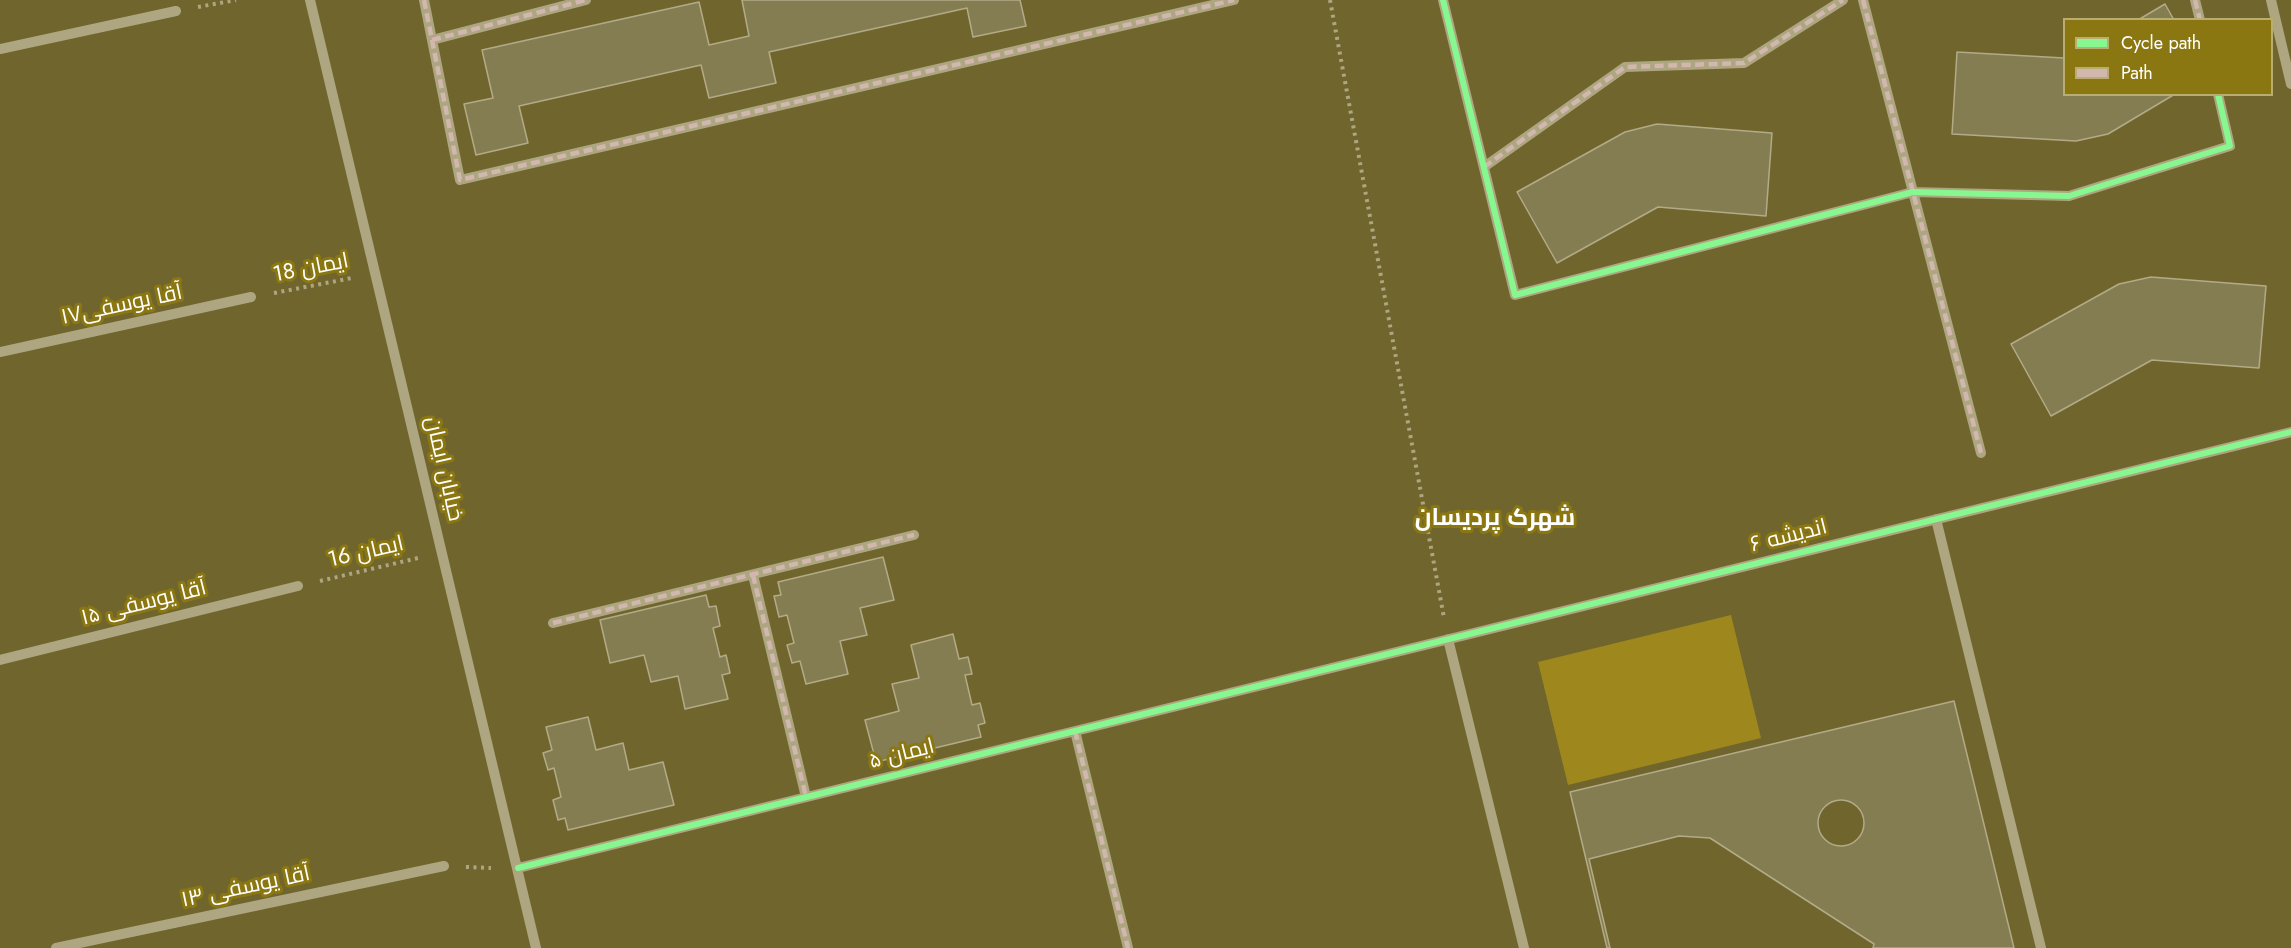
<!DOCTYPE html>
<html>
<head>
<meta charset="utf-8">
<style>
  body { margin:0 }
  #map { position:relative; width:2291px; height:948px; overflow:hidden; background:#70652d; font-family:Jost,sans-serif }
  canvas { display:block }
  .legend { position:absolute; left:2063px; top:18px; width:210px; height:78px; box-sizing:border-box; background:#8b7712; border:2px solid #b9ad71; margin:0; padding:8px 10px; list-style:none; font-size:18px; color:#fff }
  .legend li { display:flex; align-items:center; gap:12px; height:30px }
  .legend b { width:30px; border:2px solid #b9ad71 }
</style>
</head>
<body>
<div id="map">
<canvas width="2291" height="948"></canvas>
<ul class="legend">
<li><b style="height:8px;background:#87f88f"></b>Cycle path</li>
<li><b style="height:8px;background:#d1b7ad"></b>Path</li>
</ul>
</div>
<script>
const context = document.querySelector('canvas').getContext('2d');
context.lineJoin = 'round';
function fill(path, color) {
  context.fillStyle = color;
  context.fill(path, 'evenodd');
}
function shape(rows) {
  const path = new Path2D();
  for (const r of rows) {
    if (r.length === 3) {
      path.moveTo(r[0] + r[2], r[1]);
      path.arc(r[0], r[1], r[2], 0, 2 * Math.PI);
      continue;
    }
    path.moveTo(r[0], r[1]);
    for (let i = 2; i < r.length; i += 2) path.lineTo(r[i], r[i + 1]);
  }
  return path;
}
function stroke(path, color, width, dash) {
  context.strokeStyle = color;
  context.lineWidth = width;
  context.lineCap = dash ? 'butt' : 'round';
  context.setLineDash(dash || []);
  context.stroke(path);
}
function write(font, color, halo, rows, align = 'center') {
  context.font = font + ' Jost,Cairo,sans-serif';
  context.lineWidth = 6;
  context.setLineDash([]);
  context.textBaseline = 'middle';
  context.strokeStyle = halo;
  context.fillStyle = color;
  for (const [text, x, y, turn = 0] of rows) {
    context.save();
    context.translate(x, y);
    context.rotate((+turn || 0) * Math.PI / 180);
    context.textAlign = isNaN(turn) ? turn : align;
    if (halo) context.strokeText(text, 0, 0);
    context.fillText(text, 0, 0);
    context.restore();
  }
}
fill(shape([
  [1731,615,1761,738,1568,785,1538,662]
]), '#9e881d');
const building = shape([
  [742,0,1020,0,1026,26,973,37,967,8,769,52,776,83,709,98,701,65,519,106,528,143,476,155,464,104,493,98,482,50,699,2,709,45,749,36,742,0],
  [2165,4,2174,20,2138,20,2165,4],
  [1957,52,2064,58,2064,94,2175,94,2108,134,2076,141,1952,134,1957,52],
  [1657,124,1772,133,1766,216,1658,207,1557,263,1517,192,1625,132,1657,124],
  [2151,277,2266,286,2259,368,2152,360,2051,416,2011,344,2119,284,2151,277],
  [883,557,894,600,860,608,867,635,840,641,848,674,806,684,800,661,792,663,787,645,794,643,787,615,779,617,774,596,781,595,778,582,883,557],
  [706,595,709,607,716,606,720,626,713,628,720,657,726,655,730,673,722,675,728,699,685,709,678,676,651,682,644,655,610,663,600,620,706,595],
  [953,634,959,659,968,657,972,674,965,675,972,705,980,703,985,723,978,725,981,737,876,762,865,720,899,711,892,684,919,678,911,645,953,634],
  [1954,701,2014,948,1873,948,1874,944,1710,838,1679,836,1589,859,1610,948,1607,948,1570,792,1954,701],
  [588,717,596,750,623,743,629,770,663,762,674,805,568,830,565,818,558,820,553,800,561,797,554,768,548,770,543,753,552,750,546,727,588,717],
  [1841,823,23]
]);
fill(building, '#847d51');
stroke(building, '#b3ab88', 1.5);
stroke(shape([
  [1330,0,1444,618],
  [198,7,236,0],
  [274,293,352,278],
  [320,581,418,558],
  [466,867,491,868]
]), '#ada681', 4, [3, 4.5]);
stroke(shape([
  [310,0,536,948],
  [424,0,460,180,1234,0],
  [1443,0,1515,295,1913,192,2069,196,2230,146,2218,94],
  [1863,0,1981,453],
  [2195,0,2200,20],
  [2271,0,2291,84],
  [432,40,586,0],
  [0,49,176,11],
  [1484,167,1625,67,1744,63,1843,0],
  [0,352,251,297],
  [1936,519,2041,948],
  [753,575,806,797],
  [553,623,914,535],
  [1448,639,1524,948],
  [0,660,298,586],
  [1075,731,1128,948],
  [518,868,2291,432],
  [56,948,444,866]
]), '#ada681', 10);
stroke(shape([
  [424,0,460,180,1234,0],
  [1863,0,1981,453],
  [2195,0,2200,20],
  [432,40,586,0],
  [1484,167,1625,67,1744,63,1843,0],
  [753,575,806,797],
  [553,623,914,535],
  [1075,731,1128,948]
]), '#d1b7ad', 4.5, [9, 4.5]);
stroke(shape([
  [1443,0,1515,295,1913,192,2069,196,2230,146,2218,94],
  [518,868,2291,432]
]), '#87f88f', 6);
write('22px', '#fff', '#8b7712', [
  ["ایمان 18",311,269,-11],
  ["آقا یوسفی۱۷",122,306,-12],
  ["خیابان ایمان",443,469,77],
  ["اندیشه ۶",1789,537,-14],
  ["ایمان 16",366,553,-13],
  ["آقا یوسفی ۱۵",144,604,-14],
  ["ایمان ۵",902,755,-14],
  ["آقا یوسفی ۱۳",246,888,-12]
]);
write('bold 24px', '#fff', '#8b7712', [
  ["شهرک پردیسان",1495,519]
]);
</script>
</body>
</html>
